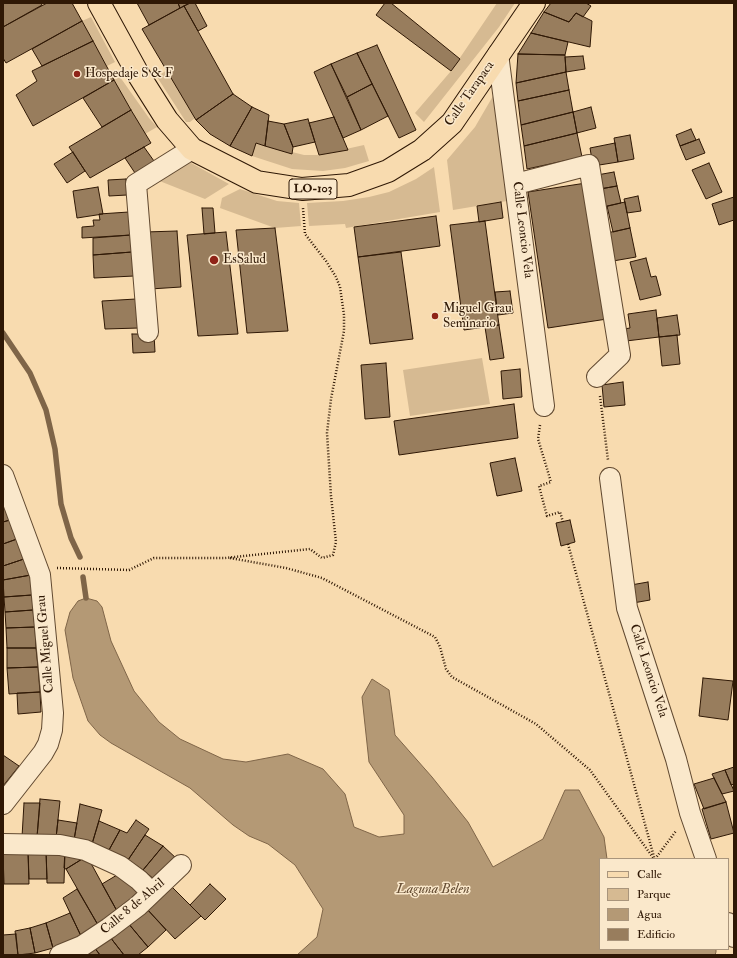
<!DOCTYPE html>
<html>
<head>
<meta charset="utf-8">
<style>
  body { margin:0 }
  #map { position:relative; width:737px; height:958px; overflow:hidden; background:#f8dbaf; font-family:"IM FELL Double Pica",serif }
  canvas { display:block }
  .frame { position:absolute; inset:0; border:4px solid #2f1805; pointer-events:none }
  .legend { position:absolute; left:599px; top:858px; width:130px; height:92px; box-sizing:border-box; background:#fae8cb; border:1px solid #a9957c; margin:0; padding:5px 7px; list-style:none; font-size:12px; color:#2f1805 }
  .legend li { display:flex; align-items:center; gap:8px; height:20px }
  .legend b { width:20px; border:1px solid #a9957c }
</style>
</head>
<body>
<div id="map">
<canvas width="737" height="958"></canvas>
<div class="frame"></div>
<ul class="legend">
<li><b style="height:5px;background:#f8dbaf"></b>Calle</li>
<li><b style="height:11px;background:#d6ba92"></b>Parque</li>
<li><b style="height:11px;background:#b49975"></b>Agua</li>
<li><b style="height:11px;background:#987d5d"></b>Edificio</li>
</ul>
</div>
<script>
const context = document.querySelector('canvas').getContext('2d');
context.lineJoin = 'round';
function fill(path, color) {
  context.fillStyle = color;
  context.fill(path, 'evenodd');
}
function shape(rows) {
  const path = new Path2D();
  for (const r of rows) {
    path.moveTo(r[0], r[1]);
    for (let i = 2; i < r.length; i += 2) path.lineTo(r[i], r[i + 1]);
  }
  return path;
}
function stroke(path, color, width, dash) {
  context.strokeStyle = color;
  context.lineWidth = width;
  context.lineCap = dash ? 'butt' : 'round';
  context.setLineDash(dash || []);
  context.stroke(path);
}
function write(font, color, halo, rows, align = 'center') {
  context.font = font + ' "IM FELL Double Pica",serif';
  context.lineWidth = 3;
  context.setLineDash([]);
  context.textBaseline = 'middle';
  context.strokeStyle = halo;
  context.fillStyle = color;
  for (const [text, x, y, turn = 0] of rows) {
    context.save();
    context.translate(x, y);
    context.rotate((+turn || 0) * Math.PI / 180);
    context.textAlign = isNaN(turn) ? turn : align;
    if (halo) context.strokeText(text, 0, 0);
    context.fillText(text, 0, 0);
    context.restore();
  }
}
fill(shape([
  [497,3,515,3,499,27,424,122,415,113,451,71],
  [91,17,115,62,107,66,82,21],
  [167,70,195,118,190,122,186,122,157,77],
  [120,77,149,118,157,127,145,134,114,80],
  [493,96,507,201,453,210,447,160,475,127],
  [256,143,304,155,319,155,364,145,369,161,345,168,323,171,292,169,252,156],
  [184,159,229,184,205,199,157,180],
  [434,167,440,212,346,228,345,224,309,226,307,203,343,201,369,197,389,192,416,179],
  [240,189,277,201,299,203,301,226,275,228,220,208,222,198],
  [482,358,490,404,410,416,403,370]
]), '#d6ba92');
const water = shape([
  [86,598,97,601,102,607,111,641,134,691,159,722,180,739,223,759,246,762,288,754,323,769,345,794,354,827,379,837,404,834,404,815,369,762,362,697,372,679,389,690,395,735,432,777,468,822,493,867,543,839,565,790,579,790,604,837,607,859,600,859,600,949,716,949,716,952,715,955,297,955,317,937,323,909,295,865,268,844,249,836,233,825,190,788,111,743,100,735,88,721,73,678,65,630,70,612,78,601,86,598]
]);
fill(water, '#b49975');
stroke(water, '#7f6548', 1);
stroke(shape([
  [3,333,30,373,46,410,55,449,61,504,71,538,80,557],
  [83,577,86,598]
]), '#7f6548', 5.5);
const building = shape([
  [3,3,41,3,42,5,3,27,3,3],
  [47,3,72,3,82,21,6,63,3,58,3,27,47,3],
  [137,3,178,3,180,8,149,25,137,3],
  [178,3,190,3,180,8,178,3],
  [190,3,195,3,207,26,198,31,184,6,190,3],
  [385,3,391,3,460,59,451,71,376,15,385,3],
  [551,3,586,3,591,6,583,17,576,13,569,22,544,12,551,3],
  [184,6,233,94,196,120,142,29,184,6],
  [544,12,569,22,576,13,592,21,590,47,531,33,544,12],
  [82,21,93,41,42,66,32,49,82,21],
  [531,33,568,42,565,55,518,54,531,33],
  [93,41,114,80,33,126,16,95,37,81,32,71,93,41],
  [377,45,416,130,399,138,357,53,377,45],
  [357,53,372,84,347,97,331,64,357,53],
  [518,54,565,55,566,72,516,83,518,54],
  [583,56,585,69,566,72,565,57,583,56],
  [331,64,361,130,343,138,314,72,331,64],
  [566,72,569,90,518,101,516,83,566,72],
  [114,80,131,110,102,127,83,98,114,80],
  [372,84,388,116,361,130,347,97,372,84],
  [569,90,573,112,521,125,518,101,569,90],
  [233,94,252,107,230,146,210,134,196,120,233,94],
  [252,107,269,115,265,146,256,143,252,156,230,146,252,107],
  [591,107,596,128,577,133,573,112,591,107],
  [131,110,151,143,90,178,69,147,131,110],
  [573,112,577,133,524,146,521,125,573,112],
  [334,117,348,150,319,155,309,123,334,117],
  [308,119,315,142,293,147,284,124,308,119],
  [268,121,284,124,293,147,292,154,265,146,268,121],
  [691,129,696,140,680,146,676,135,691,129],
  [577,133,582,157,527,169,524,146,577,133],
  [630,135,634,159,618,162,614,138,630,135],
  [699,139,705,153,686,160,680,146,699,139],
  [615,143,618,162,593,166,590,148,615,143],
  [144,147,154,161,135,173,125,158,144,147],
  [73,152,85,171,67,183,54,164,73,152],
  [709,163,722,192,706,199,692,170,709,163],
  [614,172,617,186,600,189,597,175,614,172],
  [126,179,127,195,109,196,108,180,126,179],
  [586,183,607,319,548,328,528,192,586,183],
  [617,186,621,203,604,207,600,189,617,186],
  [98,187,103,214,77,218,73,191,98,187],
  [638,196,641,211,627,213,624,199,638,196],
  [734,197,734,220,719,225,712,204,734,197],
  [501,202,503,218,479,222,477,206,501,202],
  [625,202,630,228,613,232,607,206,625,202],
  [202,208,213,208,215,233,204,234,202,208],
  [129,212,131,235,82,238,82,227,94,226,93,220,100,220,99,214,129,212],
  [436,216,440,246,358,257,354,227,436,216],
  [485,221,499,325,464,330,450,225,485,221],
  [275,228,288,331,247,333,236,230,275,228],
  [630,228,636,257,613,261,607,233,630,228],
  [177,231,181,287,150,289,145,232,177,231],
  [226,232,238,334,198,336,187,235,226,232],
  [131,235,132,252,93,255,93,238,131,235],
  [132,252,134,276,94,278,93,255,132,252],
  [401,252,413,339,370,344,358,257,401,252],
  [646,258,651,277,656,276,661,295,640,300,630,262,646,258],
  [510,291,513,313,498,315,495,292,510,291],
  [136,299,139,328,105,329,102,301,136,299],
  [656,310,659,337,626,341,624,329,630,328,628,314,656,310],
  [677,315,680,335,659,337,657,318,677,315],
  [499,325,504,358,490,360,485,327,499,325],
  [132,334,154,334,155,352,133,353,132,334],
  [677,335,680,364,662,366,659,337,677,335],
  [386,363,390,417,365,419,361,365,386,363],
  [520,369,522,397,503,399,501,371,520,369],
  [623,382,625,405,604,407,602,385,623,382],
  [514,404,518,438,399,455,394,421,514,404],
  [515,458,522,491,497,496,490,463,515,458],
  [3,503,10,520,3,522,3,503],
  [10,520,17,539,3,544,3,522,10,520],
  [570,520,575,542,561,546,556,523,570,520],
  [17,539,24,559,3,566,3,544,17,539],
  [24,559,31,575,3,580,3,566,24,559],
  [31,575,32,595,4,597,3,580,31,575],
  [648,582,650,600,633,603,631,585,648,582],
  [32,595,33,610,5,612,4,597,32,595],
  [33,610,35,627,6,628,5,612,33,610],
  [35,627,36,648,7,648,6,628,35,627],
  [7,648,36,648,38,667,7,668,7,648],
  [38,667,40,692,9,694,7,668,38,667],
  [703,678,733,681,728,720,699,716,703,678],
  [40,692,41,712,18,714,17,693,40,692],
  [3,755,19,766,3,786,3,755],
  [734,767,734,784,731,785,725,770,734,767],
  [725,770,734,791,722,794,712,774,725,770],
  [714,778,726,802,704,809,694,784,714,778],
  [40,799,60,801,56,838,37,837,40,799],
  [726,802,734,833,711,839,702,809,726,802],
  [24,803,40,803,37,837,22,837,24,803],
  [80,804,102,810,92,844,74,840,80,804],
  [58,820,77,823,74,840,56,838,58,820],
  [136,820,149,829,128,860,109,850,120,830,127,833,136,820],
  [99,821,120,830,109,850,92,844,99,821],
  [145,835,163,846,143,870,128,860,145,835],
  [163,846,177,859,155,880,143,870,163,846],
  [28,849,46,850,47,879,29,879,28,849],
  [46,850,65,851,64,883,47,883,46,850],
  [65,851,87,856,66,869,64,868,65,851],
  [28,853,29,884,4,884,3,854,28,853],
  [87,856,117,911,98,925,66,869,87,856],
  [122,872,137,893,117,911,102,884,122,872],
  [210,884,226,899,205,920,190,905,210,884],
  [170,885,201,916,175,939,146,908,170,885],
  [77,889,98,925,81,936,63,898,77,889],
  [146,908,166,930,148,947,128,923,146,908],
  [70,913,81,936,53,948,46,923,70,913],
  [46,923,53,948,35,953,30,928,46,923],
  [128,923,148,947,138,955,124,955,110,937,128,923],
  [30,928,35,953,18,955,15,931,30,928],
  [16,934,18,955,3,955,3,935,16,934],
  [110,937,124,955,100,955,94,947,110,937],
  [94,947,100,955,80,955,94,947]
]);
fill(building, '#987d5d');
stroke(building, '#2f1805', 1);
const minor = shape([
  [498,54,544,406],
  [516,184,589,165,620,355,597,377],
  [148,332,136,184,192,149],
  [3,475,40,575,53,713,52,730,48,744,43,753,3,804],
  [610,478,627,608,676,759,690,813,706,859],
  [3,844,60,845,85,850,120,866,139,880,151,892],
  [728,923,734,937],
  [60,955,82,946,109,928,138,906,181,865]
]);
const major = shape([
  [99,3,138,74,167,120,192,149,257,182,302,189,349,185,388,171,422,150,452,123,534,3]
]);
stroke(minor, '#614930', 22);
stroke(major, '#2f1805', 24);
stroke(shape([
  [600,396,608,460],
  [540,425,538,439,551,482,539,486,547,516,560,512,563,522],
  [568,544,654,857],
  [230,558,286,568,322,578,435,637,440,647,446,669,452,677,536,724,590,770,654,859],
  [57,568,129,570,154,558,225,558,310,549,322,558,333,555,336,542,331,496,327,433,331,399,344,331,344,315,340,287,336,277,326,261,305,234,303,208],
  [655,859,676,831]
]), '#2f1805', 2.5, [1, 2]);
stroke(minor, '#fae8cb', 20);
stroke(major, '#f8dbaf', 22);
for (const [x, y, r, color] of [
  [77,74,4,"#8f2418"],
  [214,260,5,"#8f2418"],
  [435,316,4,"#8f2418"]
]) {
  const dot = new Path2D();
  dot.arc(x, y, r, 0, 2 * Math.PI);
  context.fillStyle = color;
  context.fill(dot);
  stroke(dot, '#fae8cb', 1.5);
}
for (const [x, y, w] of [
  [313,189,48]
]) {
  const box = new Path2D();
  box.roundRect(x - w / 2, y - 10, w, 20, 3);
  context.fillStyle = '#fae8cb';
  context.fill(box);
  stroke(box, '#2f1805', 1);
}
write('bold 12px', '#2f1805', null, [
  ["LO-103",313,189]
]);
write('13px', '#2f1805', '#fae8cb', [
  ["Hospedaje S & F",85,74],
  ["EsSalud",223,260],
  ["Miguel Grau",443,309],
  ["Seminario",443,324]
], 'left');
write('13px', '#2f1805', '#fae8cb', [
  ["Calle Tarapaca",470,94,-55],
  ["Calle Leoncio Vela",522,230,83],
  ["Calle Miguel Grau",46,644,-95],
  ["Calle Leoncio Vela",648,671,72],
  ["Calle 8 de Abril",133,907,-40]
]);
write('italic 14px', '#644c32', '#fae8cb', [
  ["Laguna Belen",433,890]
]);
</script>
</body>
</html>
